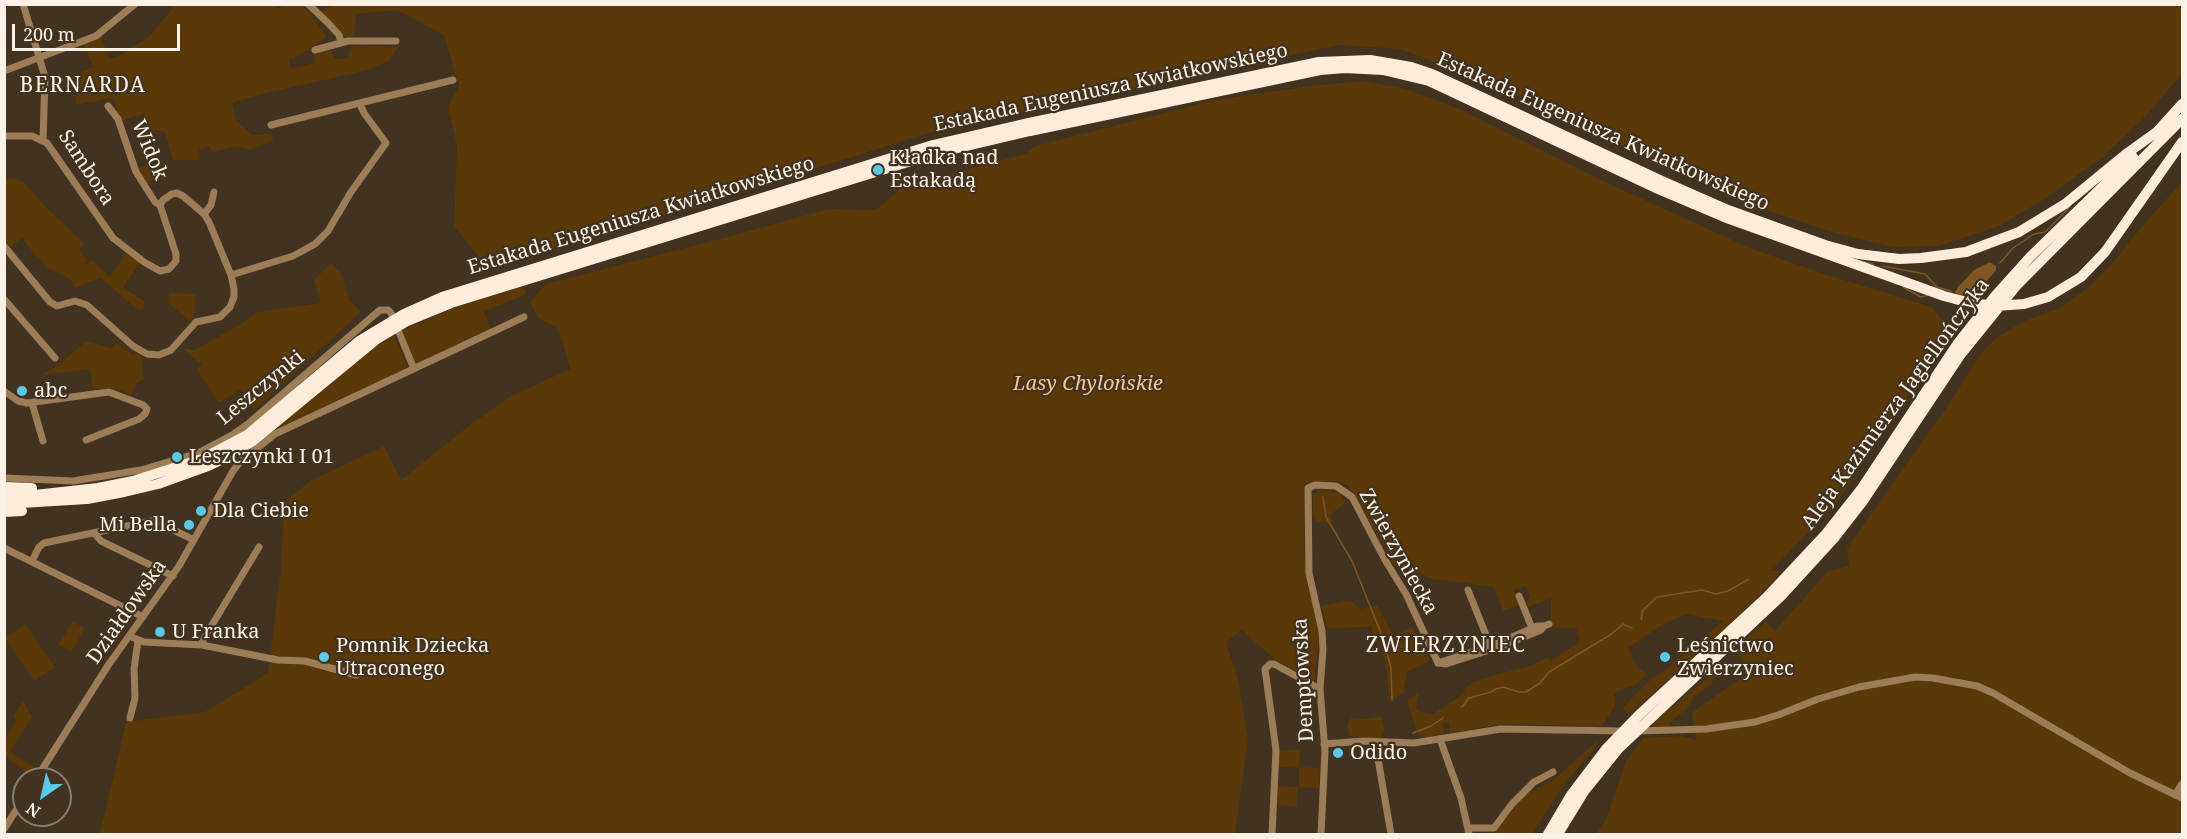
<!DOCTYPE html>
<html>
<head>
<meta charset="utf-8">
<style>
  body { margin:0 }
  #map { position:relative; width:2187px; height:839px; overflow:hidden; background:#423220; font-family:"Noto Serif",serif }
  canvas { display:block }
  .frame { position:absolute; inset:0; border:6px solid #fcf1e6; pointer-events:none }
  .north { position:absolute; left:12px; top:767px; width:60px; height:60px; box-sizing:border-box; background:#423220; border:2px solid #8c7e6f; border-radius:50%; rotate:214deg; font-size:16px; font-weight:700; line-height:24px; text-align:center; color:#fcf1e6 }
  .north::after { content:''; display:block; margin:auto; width:21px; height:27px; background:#5bc8e6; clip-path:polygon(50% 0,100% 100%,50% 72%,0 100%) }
  .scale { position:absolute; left:12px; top:24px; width:168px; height:27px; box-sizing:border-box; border:3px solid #fcf1e6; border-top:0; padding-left:8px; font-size:18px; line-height:21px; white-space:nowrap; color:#fcf1e6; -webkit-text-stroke:4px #423220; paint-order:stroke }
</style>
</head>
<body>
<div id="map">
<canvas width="2187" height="839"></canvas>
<div class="frame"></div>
<div class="north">N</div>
<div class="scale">200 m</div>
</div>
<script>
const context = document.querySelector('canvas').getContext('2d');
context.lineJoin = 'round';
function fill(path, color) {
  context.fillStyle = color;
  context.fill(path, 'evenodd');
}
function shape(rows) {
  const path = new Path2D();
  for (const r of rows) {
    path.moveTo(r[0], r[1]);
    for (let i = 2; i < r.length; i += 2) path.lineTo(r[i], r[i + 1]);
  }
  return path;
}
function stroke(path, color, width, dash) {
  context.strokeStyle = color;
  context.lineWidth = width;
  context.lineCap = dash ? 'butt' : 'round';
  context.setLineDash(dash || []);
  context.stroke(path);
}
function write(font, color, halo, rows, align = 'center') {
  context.font = font + ' "Noto Serif",serif';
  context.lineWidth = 4.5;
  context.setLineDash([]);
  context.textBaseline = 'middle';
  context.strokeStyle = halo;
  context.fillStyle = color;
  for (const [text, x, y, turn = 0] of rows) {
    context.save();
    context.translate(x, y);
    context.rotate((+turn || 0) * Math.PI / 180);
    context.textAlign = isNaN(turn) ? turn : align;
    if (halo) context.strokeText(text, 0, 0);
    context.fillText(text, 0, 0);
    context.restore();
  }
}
fill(shape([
  [275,4,278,9,284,5,303,5,327,37,303,53,289,60,291,69,315,63,314,55,331,50,335,59,348,59,351,46,398,47,389,61,364,71,258,95,232,103,235,119,252,135,271,134,274,140,250,150,237,146,213,152,208,146,199,150,200,160,173,160,165,132,150,129,144,113,121,121,113,98,76,105,76,74,93,67,84,44,101,37,110,59,117,57,149,37,175,5],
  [336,4,2182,4,2182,74,2146,116,2103,157,2043,200,1999,226,1939,246,1892,247,1828,231,1772,212,1698,181,1475,77,1400,49,1340,45,1197,74,938,130,661,217,538,253,483,262,454,226,457,146,448,106,459,86,444,35,397,10,356,14,354,36,343,36,320,11],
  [1362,81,1406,89,1459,109,1601,180,1750,248,1824,274,1932,307,1950,331,1835,505,1771,571,1779,571,1777,577,1729,625,1633,711,1627,713,1624,711,1624,707,1634,696,1652,678,1660,674,1723,621,1686,614,1662,625,1628,648,1638,668,1647,674,1634,686,1619,690,1614,695,1615,706,1602,726,1502,724,1450,733,1449,722,1443,724,1444,733,1428,737,1418,734,1407,701,1419,692,1416,708,1421,712,1433,714,1465,693,1463,690,1472,683,1488,677,1533,665,1548,657,1550,661,1580,642,1576,628,1554,628,1551,622,1551,598,1528,607,1526,603,1530,596,1526,586,1513,590,1519,605,1503,611,1494,587,1432,579,1394,564,1349,486,1338,481,1326,481,1304,483,1304,555,1309,588,1319,635,1314,682,1273,658,1242,630,1226,642,1238,679,1248,738,1235,834,100,834,126,722,205,712,268,673,281,568,284,503,310,481,384,446,401,480,470,425,509,397,570,369,559,329,538,318,530,302,546,284,731,236,828,209,876,210,904,186,1025,154,1035,146,1215,100,1310,86],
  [160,157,168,170,147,183,138,169],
  [12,178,22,181,28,187,47,208,84,243,79,250,87,260,85,263,87,265,92,260,110,277,126,253,140,263,123,287,144,301,144,308,139,311,101,278,75,288,72,281,56,271,48,269,42,262,43,260,36,256,22,238,9,248,5,240,5,179],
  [2182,182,2182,834,1596,834,1605,822,1626,761,1643,738,1681,736,1696,740,1692,712,1752,671,1734,650,1766,621,1775,631,1828,571,1849,566,1847,548,1947,407,1982,352,1996,338,2022,322,2060,308,2090,286,2109,267,2145,223],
  [331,263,341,273,349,300,361,312,254,410,241,389,219,403,197,370,202,365,182,348,194,350,238,326,258,312,321,303,314,280],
  [523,286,526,294,484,312,492,330,479,336,476,335,430,357,429,360,418,365,415,364,400,331,451,309],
  [169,293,195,294,194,316,190,321,168,303],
  [393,334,407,365,406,369,335,401,333,405,276,431,275,429,362,355],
  [86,341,111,348,117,343,133,355,136,353,141,355,144,379,137,383,131,395,121,390,109,388,93,390,90,369,42,375,62,362],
  [1320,490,1336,492,1342,496,1345,503,1329,516,1334,522,1316,522,1313,513,1313,496],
  [1350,600,1360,609,1377,605,1394,636,1413,627,1430,661,1405,673,1407,678,1404,684,1405,692,1390,700,1387,671,1379,638,1371,639,1372,627,1327,628,1322,606],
  [73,621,85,629,71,652,58,644],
  [25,624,55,667,34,681,5,638],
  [1724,665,1711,684,1692,699,1691,705,1671,722,1669,728,1652,728,1656,720],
  [23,701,32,717,10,752,36,768,26,772,4,755,5,739,16,721,13,716],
  [1381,716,1385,731,1381,738,1350,736,1347,724,1351,718,1366,719],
  [1598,740,1592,752,1564,784,1532,834,1493,834,1525,795,1553,780],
  [1300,749,1299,767,1320,768,1319,788,1298,787,1297,807,1277,805,1278,786,1299,787,1299,768,1279,767,1279,751]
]), '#5a3808');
fill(shape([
  [1990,262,1996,266,1996,270,1980,289,1972,294,1970,299,1956,296,1955,292,1959,286,1974,270]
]), '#7f5624');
stroke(shape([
  [1861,261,1873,264],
  [2000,263,2013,248,2034,234,2045,232,2070,207],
  [1883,266,1925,274,1937,287,1951,291],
  [1903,287,1921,297,1930,295],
  [1323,497,1326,517,1352,561,1382,636,1391,668,1392,700],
  [1641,619,1643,610,1657,597,1702,590,1716,594,1728,591,1749,579],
  [1462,707,1469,698,1491,692,1496,689,1503,687,1519,692,1526,692,1540,683,1549,672,1610,635,1621,626,1623,624,1632,628],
  [1413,733,1431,726,1443,718]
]), '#7f5624', 1.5);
stroke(shape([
  [23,4,45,77,43,140],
  [308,4,328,23,339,35,341,42],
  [315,50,348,41,396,41],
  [4,71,96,36,135,4],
  [108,106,118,119,136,172,155,202,160,205],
  [271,125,453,80],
  [4,136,32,136,47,143,113,238,144,262,160,271,169,269,176,261,176,254,160,205,163,200,172,194,177,193,183,196,204,214,209,222,231,275,234,289,234,297,230,307,220,317,196,322,171,350,159,355,147,354,133,346,87,305,75,301,57,306,50,302,4,246],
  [204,214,211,205,214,192],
  [231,275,293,256,315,244,328,231,351,192,386,143,364,113,360,104],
  [4,299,55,358],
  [4,391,18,401,27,403,109,392,143,405,147,409,145,414,139,419,86,440],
  [32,403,43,441],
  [4,478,73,481,141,470,198,453,232,435,249,423,380,310,388,310,391,313,414,369],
  [94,533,101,541,173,576],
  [4,548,143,617],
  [32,561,39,547,44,543,151,521,159,523,194,540],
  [1468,590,1490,645],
  [1519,596,1532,628],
  [129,636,144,642,202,645,278,660,305,661,356,675],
  [202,645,203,640,259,547],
  [1438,663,1501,642,1537,626,1544,626,1549,624],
  [1438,663,1446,664,1502,646,1541,630,1544,626],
  [130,718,135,698,134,669,138,641],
  [1637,731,1706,729,1755,722,1778,715,1818,699,1859,687,1915,677,1933,678,1977,686,1993,693,2130,773,2182,798],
  [1440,739,1461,798,1469,834],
  [1375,742,1391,834],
  [1324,744,1364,741,1414,743,1501,729,1623,731],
  [36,779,109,664,179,566,233,471,240,462,275,434,524,317],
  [2175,795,2182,784],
  [1468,828,1494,828,1512,804,1534,782,1553,772],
  [4,829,24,798],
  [1272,834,1276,750,1265,669,1270,664,1274,664,1320,689],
  [1321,834,1325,751,1320,689,1323,650,1322,631,1309,573,1308,488,1315,485,1336,486,1352,497,1385,560,1406,594,1438,663]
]), '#9d7c58', 7);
stroke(shape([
  [2154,135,2182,104],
  [4,487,32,488],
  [4,495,35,495,98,488,133,481,202,459,247,435,359,341,404,314,442,297,933,145,1028,123,1319,62,1370,60,1411,67,1432,74,1662,181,1728,210,1825,245,1858,254,1899,259,1921,258,1966,252,2019,232,2065,204,2126,154,2158,131],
  [4,504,87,499,124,492,158,484,208,466,229,456,253,441,377,339,407,321,451,303,937,153,1030,131,1320,70,1345,68,1383,70,1429,81,1658,189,1724,217,1944,296,1970,303,1996,306,2024,304,2048,297,2081,277,2105,252,2182,142],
  [4,512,22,511],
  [1548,834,1571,795,1606,749,1639,715,1767,597,1825,535,1862,488,1958,343,1995,296,2031,256,2133,157],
  [1558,834,1585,790,1619,748,1781,596,1835,537,1863,501,1961,354,2016,286,2182,119]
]), '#fcecda', 10);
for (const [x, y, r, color] of [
  [878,170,6,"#5bc8e6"],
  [22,391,6,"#5bc8e6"],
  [177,457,6,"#5bc8e6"],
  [201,511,6,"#5bc8e6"],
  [189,525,6,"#5bc8e6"],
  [160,632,6,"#5bc8e6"],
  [324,657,6,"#5bc8e6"],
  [1665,657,6,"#5bc8e6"],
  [1338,753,6,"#5bc8e6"]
]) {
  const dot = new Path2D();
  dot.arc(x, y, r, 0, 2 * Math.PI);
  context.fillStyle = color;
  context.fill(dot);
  stroke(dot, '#423220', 2);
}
write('20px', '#fcf1e6', '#423220', [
  ["Estakada Eugeniusza Kwiatkowskiego",1111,88,-12],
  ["Estakada Eugeniusza Kwiatkowskiego",1603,132,24],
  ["Widok",149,150,67],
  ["Sambora",86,168,57],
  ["Estakada Eugeniusza Kwiatkowskiego",641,216,-17],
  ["Leszczynki",261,388,-39],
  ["Aleja Kazimierza Jagiellończyka",1896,404,-54],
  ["Zwierzyniecka",1398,552,61],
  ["Działdowska",127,612,-55],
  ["Demptowska",1304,680,-93]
]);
write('20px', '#fcf1e6', '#423220', [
  ["Kładka nad",890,158],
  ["Estakadą",890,181],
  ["abc",34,391],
  ["Leszczynki I 01",189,457],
  ["Dla Ciebie",213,511],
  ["Mi Bella",177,525,"right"],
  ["U Franka",172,632],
  ["Pomnik Dziecka",336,646],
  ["Utraconego",336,669],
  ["Leśnictwo",1677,646],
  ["Zwierzyniec",1677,669],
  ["Odido",1350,753]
], 'left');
write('italic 20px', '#f9c78f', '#423220', [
  ["Lasy Chylońskie",1088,384]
]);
context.letterSpacing = '1.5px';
write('21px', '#fcf1e6', '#423220', [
  ["BERNARDA",83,86],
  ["ZWIERZYNIEC",1446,646]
]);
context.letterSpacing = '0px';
</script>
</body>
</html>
